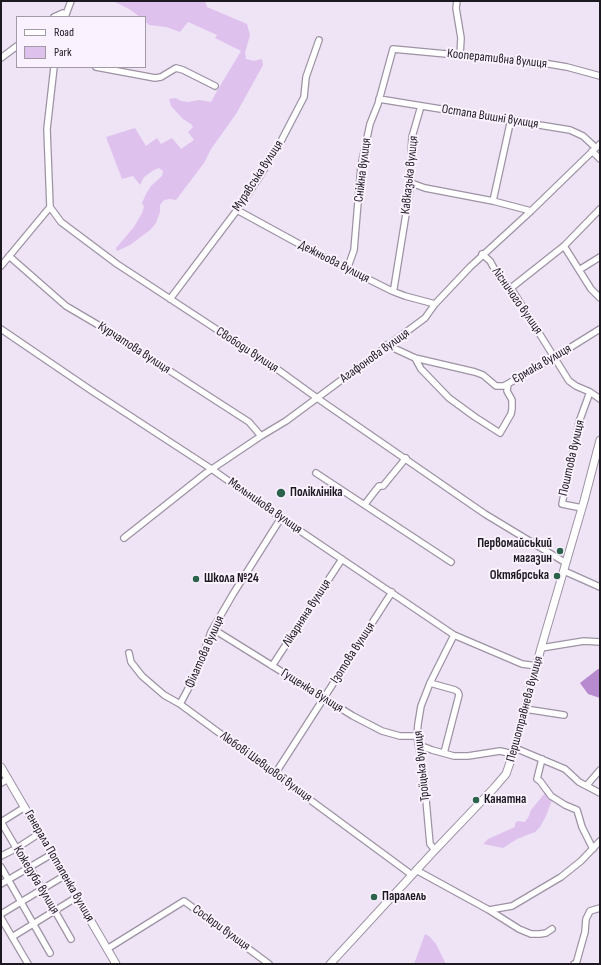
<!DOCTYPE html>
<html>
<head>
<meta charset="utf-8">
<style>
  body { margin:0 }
  #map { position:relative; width:601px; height:965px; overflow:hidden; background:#efe3f6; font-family:"Sofia Sans Condensed",sans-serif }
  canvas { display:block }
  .frame { position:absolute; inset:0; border:2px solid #1d1920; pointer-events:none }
  .legend { position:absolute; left:16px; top:16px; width:130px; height:52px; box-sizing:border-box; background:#faf2fe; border:1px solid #a29ba5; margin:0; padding:5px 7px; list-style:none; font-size:12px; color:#1d1920 }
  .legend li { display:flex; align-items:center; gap:8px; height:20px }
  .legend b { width:20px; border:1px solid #a29ba5 }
</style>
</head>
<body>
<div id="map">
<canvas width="601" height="965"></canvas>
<div class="frame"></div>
<ul class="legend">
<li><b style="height:5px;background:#fff"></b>Road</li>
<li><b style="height:11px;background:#dec1ed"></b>Park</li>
</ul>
</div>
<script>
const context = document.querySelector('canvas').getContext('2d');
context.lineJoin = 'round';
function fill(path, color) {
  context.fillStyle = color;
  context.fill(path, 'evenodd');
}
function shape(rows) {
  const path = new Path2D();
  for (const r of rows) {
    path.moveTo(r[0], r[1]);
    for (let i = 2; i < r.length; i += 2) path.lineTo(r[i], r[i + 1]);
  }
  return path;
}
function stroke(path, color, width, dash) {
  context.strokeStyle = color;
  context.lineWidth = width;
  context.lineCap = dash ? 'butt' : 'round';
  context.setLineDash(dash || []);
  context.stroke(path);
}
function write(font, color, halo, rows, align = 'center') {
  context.font = font + ' "Sofia Sans Condensed",sans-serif';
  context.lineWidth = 4;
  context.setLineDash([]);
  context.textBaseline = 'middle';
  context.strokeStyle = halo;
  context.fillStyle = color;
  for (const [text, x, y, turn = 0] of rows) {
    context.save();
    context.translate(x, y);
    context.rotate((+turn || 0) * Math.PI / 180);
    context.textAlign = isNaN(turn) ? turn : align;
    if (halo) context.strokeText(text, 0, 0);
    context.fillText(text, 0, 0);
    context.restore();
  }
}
fill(shape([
  [114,1,205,1,207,7,247,24,250,35,245,53,246,59,254,61,262,59,263,65,236,114,211,149,204,163,176,200,170,199,164,200,160,205,160,212,156,223,150,230,130,245,117,251,116,248,134,227,142,213,144,207,142,203,146,194,151,186,162,176,163,171,159,168,154,170,144,177,140,185,133,176,122,179,106,137,135,128,146,146,157,138,161,144,172,138,181,149,194,140,188,132,193,127,191,124,183,119,171,106,169,99,176,98,181,101,188,102,199,100,211,102,217,91,241,51,215,38,217,35,188,22,180,32,166,27,149,25,145,21,145,17,140,17,129,9,115,2],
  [545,793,552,800,546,816,540,827,535,832,517,839,503,848,483,844,488,839,515,827,515,824,517,821,525,822,529,816,531,810],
  [425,934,430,937,436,944,446,964,414,964]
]), '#dec1ed');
fill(shape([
  [598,669,600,670,600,698,588,694,580,683]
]), '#b789cf');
const minor = shape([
  [457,1,456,8,461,38,460,55],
  [54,17,63,13,66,14],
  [65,17,71,1],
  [1,58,17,46],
  [54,67,47,129,50,207,61,222,117,264,277,369,317,398,485,514,566,563],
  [96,67,155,78,161,77,176,68,183,70,215,86],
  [379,99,570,130,583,136,596,148],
  [592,151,600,159],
  [411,183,425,188,493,201,531,211],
  [493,201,511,119],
  [237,210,312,251,392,291,405,296,435,304],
  [564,246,591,289,600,298],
  [482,254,490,261,500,279,511,288,569,381,576,386,590,392,600,399],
  [9,256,66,306,105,329,249,422,261,436],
  [1,266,50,207],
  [345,267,349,264,354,250,361,166,370,124,378,104,393,49,543,63,567,67,600,76],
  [579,270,600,257],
  [511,288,564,246,600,209],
  [392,291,394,288,411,183,410,176,412,137,421,106],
  [170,299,237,210,260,176,279,145,304,97,306,77,319,40],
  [1,329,92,391,213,470,281,518,454,635,522,664,537,666],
  [387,345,415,358,475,372,483,375,496,386,504,386,555,357,600,329],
  [415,358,421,369,449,398,475,417,500,433,511,414,512,409,512,400,507,391,508,384],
  [316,473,451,562],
  [365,504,379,486,383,486,406,458],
  [582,508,562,504,579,422,590,392],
  [124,538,206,473,261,436,286,421,425,318,435,304,470,267,531,211,600,144],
  [564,571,600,587],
  [213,629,353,716,382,731,400,736,417,736],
  [541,648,584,641,600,642],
  [129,653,131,662,142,676,164,695,180,704,412,875],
  [272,666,342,559],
  [430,683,455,690,458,692,459,695,444,753],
  [180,704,195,676,211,632,233,594,281,518],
  [525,709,564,715],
  [419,745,432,750,454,756,468,756,500,751,513,754],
  [515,748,565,769,579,782,600,793],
  [542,759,537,779,540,781,551,796,565,805,577,810,582,827,593,849],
  [275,774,392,592],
  [1,783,8,779],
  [587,785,600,770],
  [1,822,28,868,31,869,71,939],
  [1,822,25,807],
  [435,850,430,844,424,778,417,736,418,724,421,706,430,683,454,635],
  [1,856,17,848,40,833],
  [1,867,50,953],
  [416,870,489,910,512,906,561,877,581,861,600,841],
  [1,884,52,854],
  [489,910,519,929,531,934,540,934,546,933,552,929],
  [1,914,64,876],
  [1,918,28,964],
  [12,937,77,897],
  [107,949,184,901,269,964],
  [574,964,576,964,585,932,586,919,590,911,600,908]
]);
const major = shape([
  [1,767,116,964],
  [330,964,435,850,494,788,506,774,513,754,541,648,584,501,600,440]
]);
stroke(minor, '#9e93a4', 8);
stroke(major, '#9e93a4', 9);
stroke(minor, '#fff', 5.5);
stroke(major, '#fff', 7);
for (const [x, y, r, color] of [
  [281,493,5,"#2a624b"],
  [560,551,4,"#2a624b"],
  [557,576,4,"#2a624b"],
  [196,579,4,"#2a624b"],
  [476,800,4,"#2a624b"],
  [374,897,4,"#2a624b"]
]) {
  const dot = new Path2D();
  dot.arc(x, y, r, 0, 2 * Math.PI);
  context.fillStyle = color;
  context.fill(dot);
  stroke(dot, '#faf2fe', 1.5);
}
write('13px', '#1d1920', '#faf2fe', [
  ["Кооперативна вулиця",497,59,6],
  ["Остапа Вишні вулиця",490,117,9],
  ["Сніжна вулиця",363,170,-83],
  ["Кавказька вулиця",410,175,-84],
  ["Муравська вулиця",258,176,-57],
  ["Дежньова вулиця",334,262,27],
  ["Лісничого вулиця",517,301,55],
  ["Курчатова вулиця",134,348,33],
  ["Свободи вулиця",247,350,33],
  ["Агафонова вулиця",375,356,-36],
  ["Єрмака вулиця",542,364,-30],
  ["Поштова вулиця",572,458,-77],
  ["Мельникова вулиця",265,506,35],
  ["Лікарняна вулиця",307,613,-57],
  ["Філатова вулиця",205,652,-66],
  ["Ізотова вулиця",353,653,-57],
  ["Гущенка вулиця",312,691,32],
  ["Першотравнева вулиця",525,709,-75],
  ["Троїцька вулиця",422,766,-96],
  ["Любові Шевцової вулиця",266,767,36],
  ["Генерала Потапенка вулиця",59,866,60],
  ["Кожедуба вулиця",36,880,59],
  ["Сосюри вулиця",221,928,36]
]);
write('bold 13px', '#1d1920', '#faf2fe', [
  ["Поліклініка",290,493],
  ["Первомайський",552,544,"right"],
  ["магазин",552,559,"right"],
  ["Октябрська",549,576,"right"],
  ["Школа №24",204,579],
  ["Канатна",484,800],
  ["Паралель",382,897]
], 'left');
</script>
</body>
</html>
